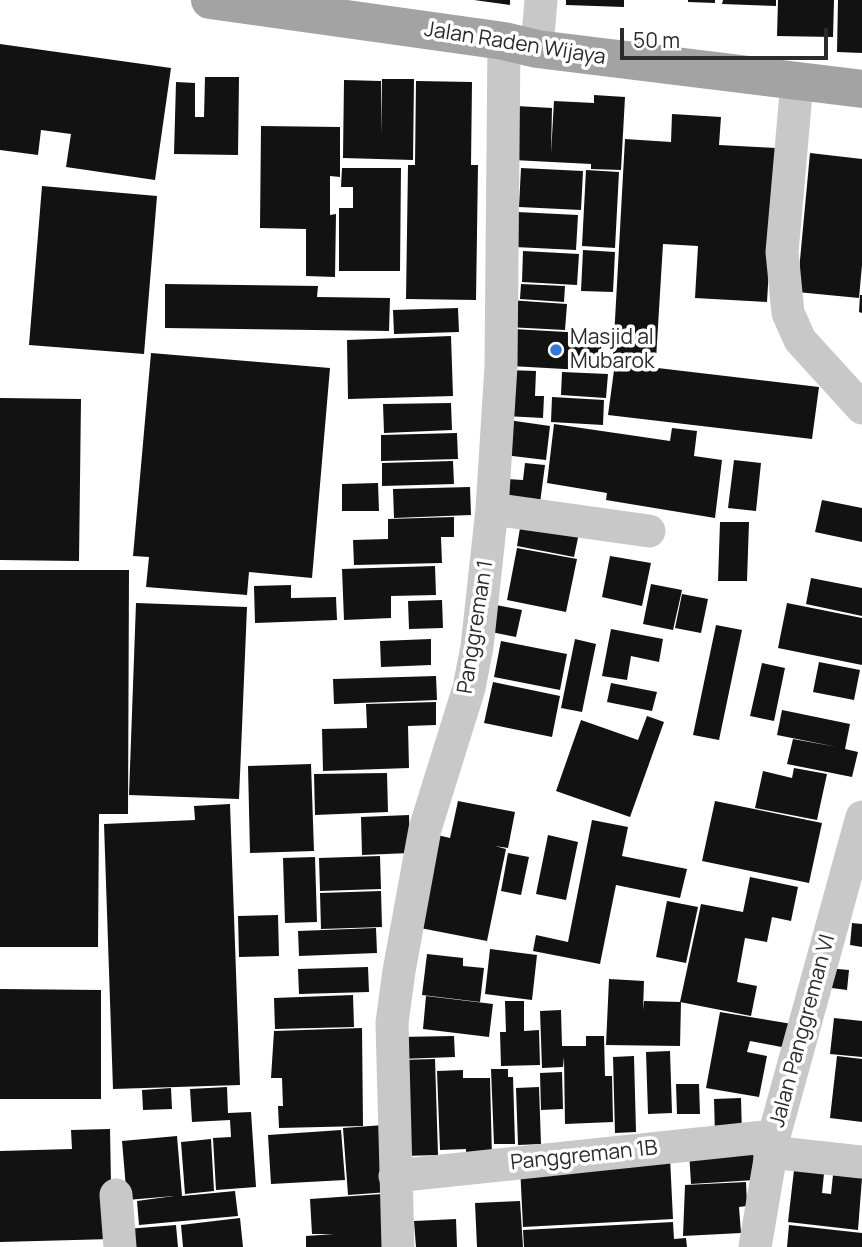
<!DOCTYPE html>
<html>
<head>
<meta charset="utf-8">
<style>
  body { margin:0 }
  #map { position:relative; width:862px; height:1247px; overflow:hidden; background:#fff; font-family:Manrope,sans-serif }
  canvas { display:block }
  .scale { position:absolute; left:620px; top:28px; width:208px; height:32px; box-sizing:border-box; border:4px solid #2b2b2b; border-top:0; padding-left:9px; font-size:21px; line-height:24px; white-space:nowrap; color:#2b2b2b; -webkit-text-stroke:5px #fff; paint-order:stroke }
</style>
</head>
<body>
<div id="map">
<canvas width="862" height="1247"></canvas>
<div class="scale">50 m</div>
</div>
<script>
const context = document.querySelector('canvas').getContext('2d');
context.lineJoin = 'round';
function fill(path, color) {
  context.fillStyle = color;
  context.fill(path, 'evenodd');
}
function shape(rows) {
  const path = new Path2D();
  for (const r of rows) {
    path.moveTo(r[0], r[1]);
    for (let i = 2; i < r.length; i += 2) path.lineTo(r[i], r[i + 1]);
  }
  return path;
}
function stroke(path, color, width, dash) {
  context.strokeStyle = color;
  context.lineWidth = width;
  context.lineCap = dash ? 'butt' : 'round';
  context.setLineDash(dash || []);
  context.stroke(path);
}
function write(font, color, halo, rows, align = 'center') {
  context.font = font + ' Manrope,sans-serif';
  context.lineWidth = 7;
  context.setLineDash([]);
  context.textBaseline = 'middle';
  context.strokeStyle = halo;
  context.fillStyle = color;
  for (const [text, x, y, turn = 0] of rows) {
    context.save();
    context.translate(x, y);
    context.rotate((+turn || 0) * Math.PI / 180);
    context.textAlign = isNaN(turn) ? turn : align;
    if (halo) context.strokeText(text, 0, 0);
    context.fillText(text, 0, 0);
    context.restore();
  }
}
fill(shape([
  [474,0,510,0,510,5],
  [566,0,624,0,624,7,566,5],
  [688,0,715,0,715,3,688,2],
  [723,0,776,0,776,6,722,4],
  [778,0,834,0,833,37,777,36],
  [838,0,862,0,862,53,837,52],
  [0,44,171,68,155,180,66,167,71,134,41,130,38,155,0,150],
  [205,77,239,77,238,155,174,154,176,82,195,83,195,117,204,117],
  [382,79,414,79,413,160,343,158,344,80,381,81,381,136],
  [416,81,472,82,471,165,478,165,476,300,406,299,408,165,415,165],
  [594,95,625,97,621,170,591,169,591,164,513,160,516,106,552,108,551,154,554,101,594,103],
  [672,114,721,117,719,145,776,148,767,302,695,298,698,246,663,244,656,359,613,356,625,139,671,142],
  [261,126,340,127,340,177,330,176,330,215,336,214,335,277,306,276,306,229,260,228],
  [810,153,862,159,862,265,859,298,797,292],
  [342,168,401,168,400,271,339,271,339,208,353,208,353,187,341,187],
  [521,168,583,171,581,210,519,207],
  [586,170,619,172,615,248,582,246],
  [42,186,157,196,144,354,29,345],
  [517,212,578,215,576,250,515,247],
  [583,250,615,252,613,292,581,291],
  [523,251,579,254,577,285,522,282],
  [165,284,318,286,317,297,390,298,389,331,165,328],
  [521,284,565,286,564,302,520,299],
  [860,295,862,295,862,313,859,312],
  [509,300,567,304,565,330,507,327],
  [458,308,459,332,394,334,393,310],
  [513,329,602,334,600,371,511,366],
  [451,336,453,396,348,399,347,340],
  [151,353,330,368,312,578,249,572,247,595,146,587,149,557,133,556],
  [615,363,819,387,812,439,608,415],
  [507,370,536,371,535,396,544,396,543,418,505,416],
  [562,372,608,374,606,398,561,395],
  [552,397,604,400,603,425,551,422],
  [0,398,81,399,79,561,0,560],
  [451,403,452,430,384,433,383,404],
  [508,420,550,426,546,460,504,455],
  [554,424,670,441,672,428,697,431,694,456,722,460,715,518,606,500,607,493,547,483],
  [457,433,458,459,381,461,381,435],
  [734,460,761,463,756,511,728,508],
  [453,461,454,484,382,486,382,463],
  [525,463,545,465,540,503,504,499,507,479,523,480],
  [378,483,379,511,342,511,342,484],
  [470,487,471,515,394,518,393,489],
  [822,500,862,508,862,542,815,532],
  [522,516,580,528,574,557,517,546],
  [454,517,454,537,441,537,442,563,354,565,353,540,388,539,388,519],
  [720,522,749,522,747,581,718,581],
  [517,548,577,559,566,612,507,600],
  [610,556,651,563,642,606,602,597],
  [435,566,436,595,391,596,391,618,344,620,342,569],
  [0,570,129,570,128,814,99,814,98,947,0,947],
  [811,578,862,588,862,616,806,604],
  [651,584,682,590,673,630,643,624],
  [291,585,291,598,336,597,337,620,255,623,254,586],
  [682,594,708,599,701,633,675,628],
  [442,600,443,628,409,629,408,601],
  [136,603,247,607,239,799,129,795],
  [787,603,862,618,862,665,778,648],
  [496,605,522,610,516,637,491,632],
  [716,625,742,630,719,740,693,735],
  [611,629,663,639,659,662,631,656,627,680,602,676],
  [431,639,431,665,381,667,380,641],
  [575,639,596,644,582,712,561,708],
  [501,641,567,654,560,690,494,677],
  [819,662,860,670,854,700,813,692],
  [762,663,785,668,774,721,750,716],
  [436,676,437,700,334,704,333,679],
  [493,682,560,696,552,737,484,723],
  [611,683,657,692,652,711,607,702],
  [436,702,436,725,408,726,409,768,323,771,322,729,367,728,366,704],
  [782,710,850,724,845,749,858,752,852,777,787,764,793,739,837,747,777,735],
  [647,716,664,722,630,817,556,791,581,720,638,740],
  [311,764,314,851,250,853,248,766],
  [794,768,827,774,817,820,755,808,763,771,792,778],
  [387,773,388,812,315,815,314,774],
  [458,801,515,812,508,848,495,846,506,849,487,941,410,926,429,833,450,838],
  [715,801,822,823,809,883,702,861],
  [230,804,240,1085,113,1089,104,824,195,820,194,806],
  [409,815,410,853,362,855,361,817],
  [592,820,628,827,622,856,687,869,680,898,616,885,600,964,533,951,536,935,568,942],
  [548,835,578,842,566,900,536,894],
  [508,853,529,857,521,895,501,891],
  [380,856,381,889,320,891,319,858],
  [315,857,317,922,285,923,283,858],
  [750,877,798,887,791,921,772,917,767,942,745,938,737,982,757,986,751,1016,680,1002,701,904,743,912],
  [381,891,382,927,321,929,320,893],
  [667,901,698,907,686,963,656,957],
  [278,915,279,956,239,957,238,916],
  [852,923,862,924,862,947,850,945],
  [376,928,377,953,299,956,298,931],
  [490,949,537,955,532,1000,485,994],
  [427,954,463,958,463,966,484,968,480,1002,422,995],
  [368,967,369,992,299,994,298,969],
  [827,968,849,970,847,990,824,987],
  [609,979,644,981,643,1010,644,1001,681,1002,680,1046,606,1045],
  [0,989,101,990,101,1099,0,1099],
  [353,995,354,1027,275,1029,274,998],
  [426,996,493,1004,489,1037,423,1029],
  [505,1001,524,1001,524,1031,539,1030,540,1065,501,1066,500,1032,506,1032],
  [561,1010,562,1046,586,1046,586,1036,604,1036,605,1076,612,1076,613,1122,565,1124,564,1057,563,1067,542,1068,540,1011],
  [720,1012,792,1024,787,1048,750,1041,747,1052,767,1056,759,1097,706,1088],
  [834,1018,862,1021,862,1057,830,1054],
  [362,1028,363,1126,279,1128,278,1106,283,1106,282,1078,271,1078,274,1031],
  [454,1036,455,1057,399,1059,398,1037],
  [670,1051,672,1113,648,1114,646,1052],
  [634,1056,636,1132,615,1133,613,1057],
  [837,1056,862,1059,862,1122,830,1118],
  [435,1059,438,1155,403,1156,400,1060],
  [491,1069,508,1069,508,1077,513,1077,515,1144,494,1144],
  [463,1070,463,1078,490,1078,492,1158,466,1159,466,1149,440,1150,437,1071],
  [562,1072,563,1109,541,1110,540,1073],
  [676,1084,699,1084,700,1114,677,1114],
  [227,1087,228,1113,251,1112,256,1187,216,1190,213,1138,231,1137,230,1120,192,1122,190,1089],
  [539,1087,541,1144,518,1145,516,1088],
  [171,1088,172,1109,143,1110,142,1090],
  [741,1098,742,1135,715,1135,714,1099],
  [384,1125,389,1192,348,1195,343,1128],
  [110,1129,112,1239,0,1242,0,1151,72,1149,71,1130],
  [341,1130,345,1180,271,1184,268,1135],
  [177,1136,182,1196,235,1191,238,1216,139,1225,137,1201,174,1196,127,1200,122,1141],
  [211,1139,214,1191,185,1194,181,1142],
  [753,1148,755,1180,691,1184,689,1151],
  [670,1158,673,1219,523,1227,520,1166],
  [794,1170,824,1174,822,1193,831,1194,833,1175,862,1178,858,1230,788,1222],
  [746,1182,747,1206,739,1207,741,1233,683,1236,685,1185],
  [382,1194,386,1247,306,1247,306,1236,334,1234,312,1234,310,1199],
  [520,1201,523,1247,477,1247,475,1203],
  [240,1218,243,1247,183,1247,181,1225],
  [456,1219,457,1247,416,1247,414,1221],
  [673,1222,674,1239,686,1238,687,1247,524,1247,523,1230],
  [176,1225,178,1247,129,1247,127,1229],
  [789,1225,862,1233,862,1247,787,1247]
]), '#121212');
stroke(shape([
  [537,49,541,0],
  [797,82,782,252,788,313,800,340,862,408],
  [492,509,649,531],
  [770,1152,862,1162],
  [395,1176,774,1136],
  [116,1195,120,1247],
  [398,1247,392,1023,399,971,425,829,469,688,477,647,492,509,501,366,504,41],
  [755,1247,774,1136,862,817]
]), '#c8c8c8', 33);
stroke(shape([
  [210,0,504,41,537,49,862,89]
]), '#a3a3a3', 38);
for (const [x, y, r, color] of [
  [556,350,7,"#3378dc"]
]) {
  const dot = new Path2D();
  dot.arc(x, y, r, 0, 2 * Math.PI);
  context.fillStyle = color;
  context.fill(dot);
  stroke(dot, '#fff', 2.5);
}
write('21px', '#2b2b2b', '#fff', [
  ["Jalan Raden Wijaya",515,44,9],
  ["Panggreman 1",476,627,-81],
  ["Jalan Panggreman VI",803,1031,-75],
  ["Panggreman 1B",584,1156,-6]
]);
write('21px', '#2b2b2b', '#fff', [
  ["Masjid al",570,338],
  ["Mubarok",570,362]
], 'left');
</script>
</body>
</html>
